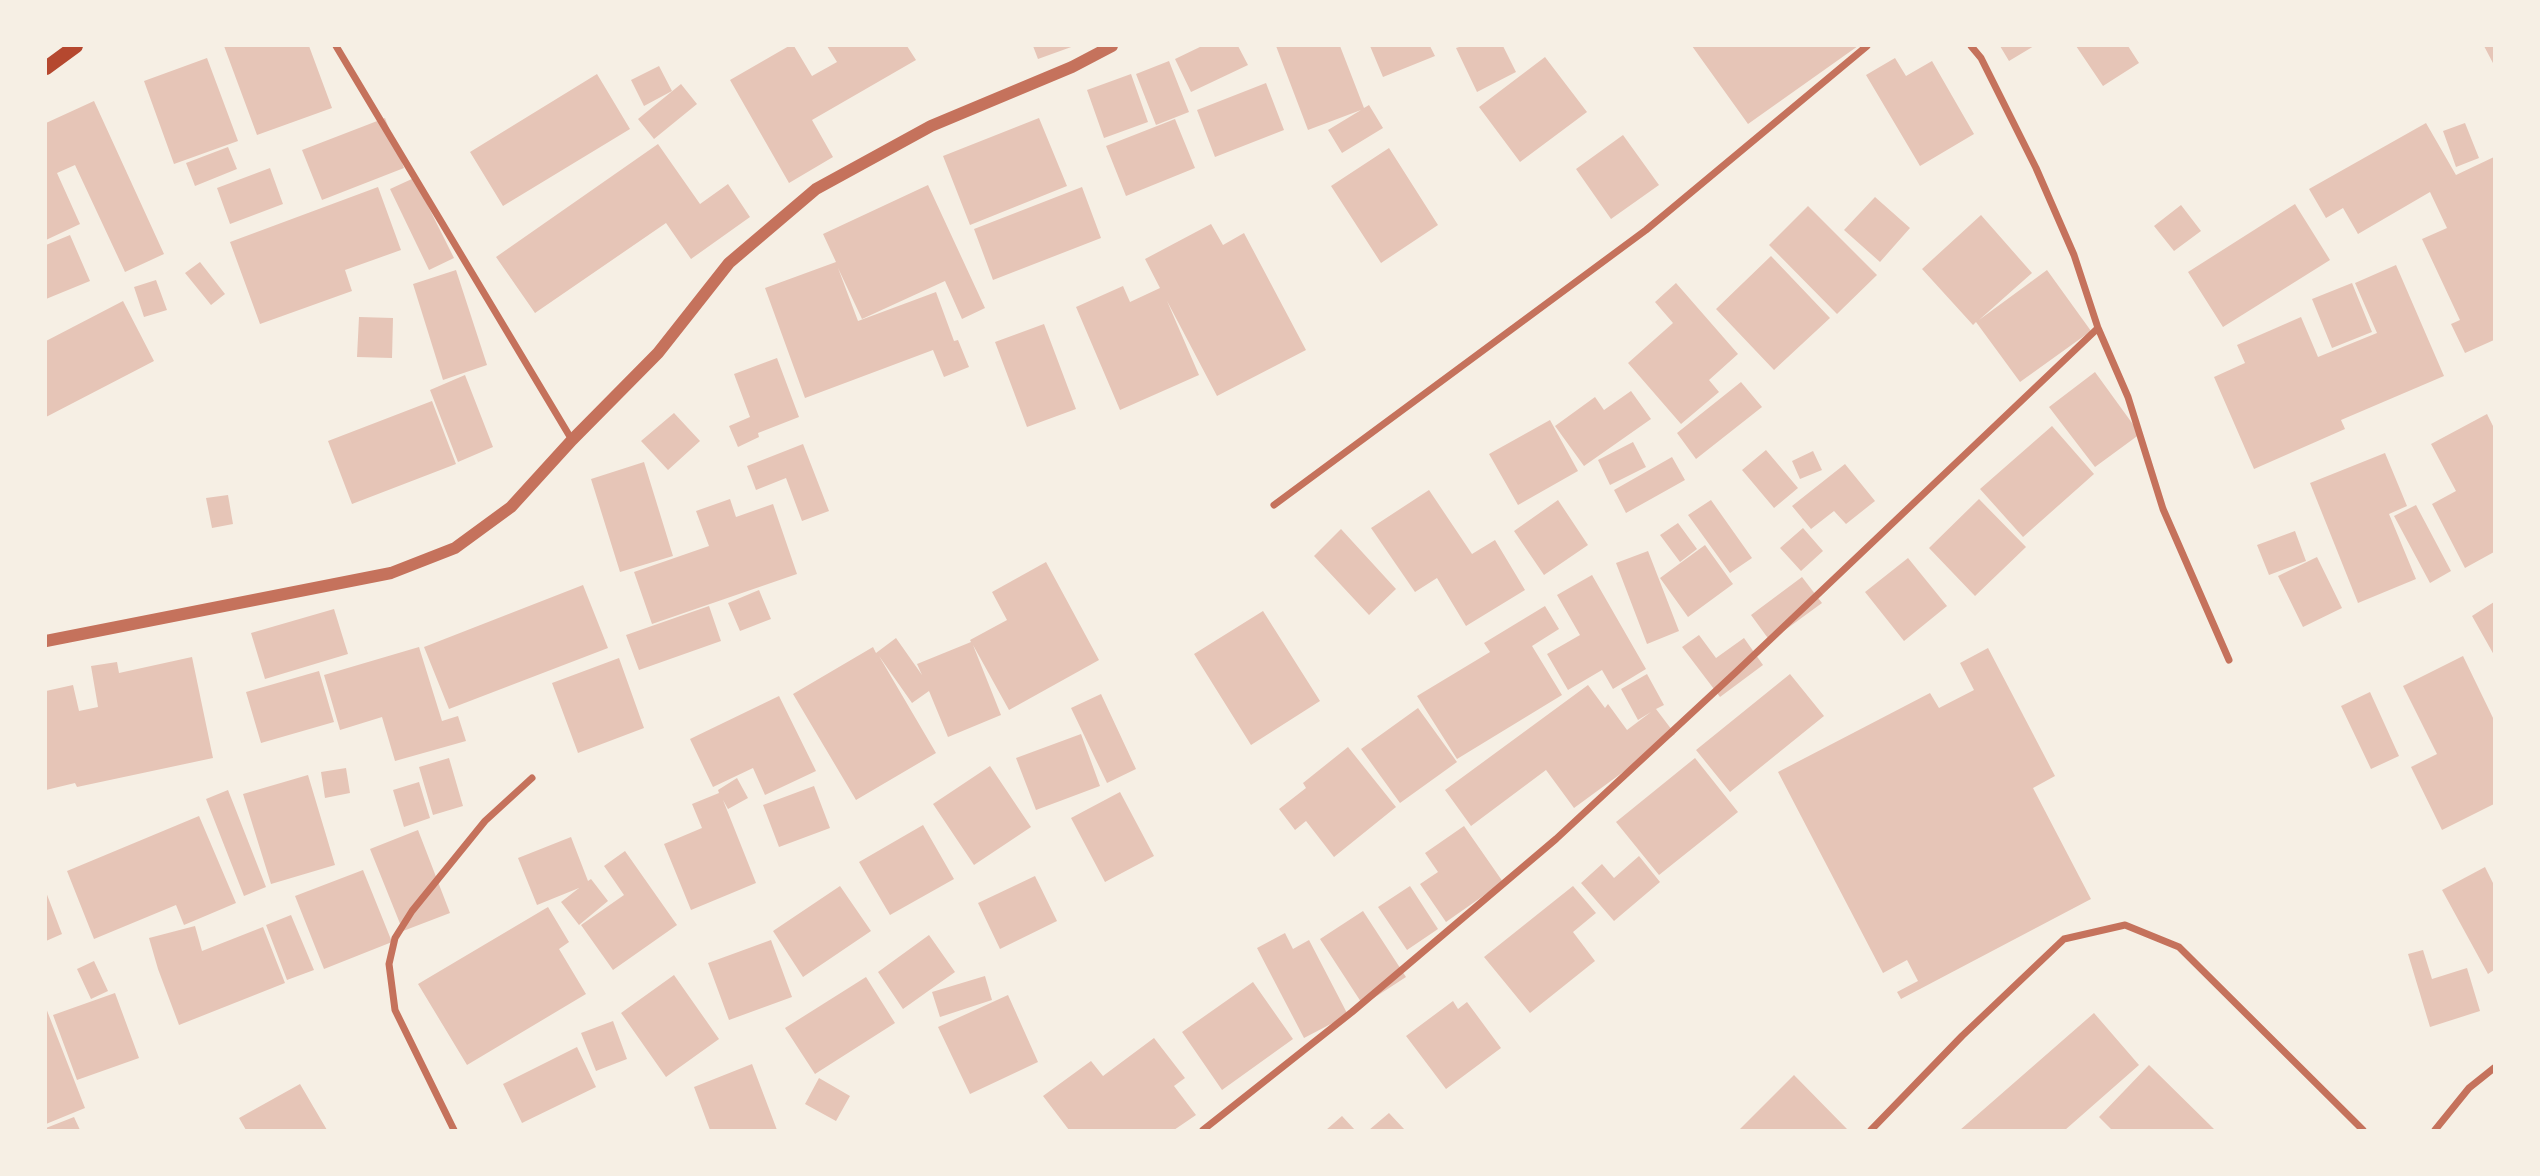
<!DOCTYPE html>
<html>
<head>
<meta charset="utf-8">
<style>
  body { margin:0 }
  #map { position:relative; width:2540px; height:1176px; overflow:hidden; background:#f6efe4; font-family:Manrope,sans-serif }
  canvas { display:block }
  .frame { position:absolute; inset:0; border:47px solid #f6efe4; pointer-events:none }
</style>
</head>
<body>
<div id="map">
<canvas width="2540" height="1176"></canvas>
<div class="frame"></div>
</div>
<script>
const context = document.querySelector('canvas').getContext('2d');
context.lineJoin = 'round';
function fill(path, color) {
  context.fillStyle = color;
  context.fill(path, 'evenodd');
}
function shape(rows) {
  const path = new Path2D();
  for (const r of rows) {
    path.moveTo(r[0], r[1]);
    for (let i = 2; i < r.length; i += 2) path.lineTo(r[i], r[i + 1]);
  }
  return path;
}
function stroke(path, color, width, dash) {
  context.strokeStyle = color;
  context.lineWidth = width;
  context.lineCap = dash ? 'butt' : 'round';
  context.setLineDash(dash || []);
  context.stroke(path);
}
fill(shape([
  [224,46,309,46,332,108,257,135],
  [789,46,794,46,812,76,837,62,827,46,907,46,916,60,812,120,833,157,789,183,730,80],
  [1033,46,1074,46,1038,59],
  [1202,46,1238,46,1248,65,1191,92,1175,59],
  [1276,46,1340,46,1364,108,1369,105,1383,128,1342,153,1328,130,1361,110,1308,130],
  [1370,46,1430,46,1435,56,1383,77],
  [1462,46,1503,46,1516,72,1477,92,1456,48],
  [1692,46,1858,46,1748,124],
  [2000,46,2034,46,2009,61],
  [2076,46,2128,46,2139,63,2103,86],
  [2484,46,2494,46,2494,65],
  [1545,57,1587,112,1520,162,1479,107],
  [207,58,238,141,174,164,144,81],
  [1895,58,1906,76,1932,61,1974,134,1920,166,1866,75],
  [1169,61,1189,112,1156,125,1136,74],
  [659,66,672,91,644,106,631,80],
  [597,74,630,129,503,206,470,152],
  [1131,74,1148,122,1104,138,1087,90],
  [1266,83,1284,130,1215,157,1197,110],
  [681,84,697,104,654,139,638,119],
  [94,101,164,254,125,272,75,165,57,173,80,224,46,240,46,123],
  [385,118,404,168,322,200,302,150],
  [1039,118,1067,186,970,225,943,156],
  [1175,119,1195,168,1126,196,1106,146],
  [2426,123,2456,175,2494,157,2494,340,2465,353,2451,324,2460,320,2422,239,2447,228,2430,192,2358,234,2343,208,2326,218,2309,189],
  [2465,123,2479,158,2456,167,2443,131],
  [1623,135,1659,185,1611,219,1576,169],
  [658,144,700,204,728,184,750,217,691,259,666,223,535,313,496,257],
  [228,147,237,169,195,186,186,163],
  [1389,148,1438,225,1381,263,1331,186],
  [270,168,283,204,230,224,217,188],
  [414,178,454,258,429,270,390,189],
  [928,185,985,308,962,319,945,281,862,319,838,268,858,321,936,292,954,341,958,340,969,367,944,377,933,350,805,398,765,288,836,262,823,234],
  [378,187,401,250,345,270,352,291,260,324,230,242],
  [1082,187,1101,238,993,280,974,229],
  [1875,197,1910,228,1880,262,1844,230],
  [2295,204,2330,260,2223,327,2188,272],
  [2181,205,2201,231,2174,251,2154,226],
  [1808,206,1877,275,1837,314,1769,245],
  [1981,215,2032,273,1979,320,2047,270,2091,331,2020,382,1976,322,1973,325,1922,269],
  [1211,224,1223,245,1244,233,1306,350,1217,396,1167,301,1199,375,1120,410,1076,307,1123,286,1130,302,1160,288,1145,259],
  [70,235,90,281,46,299,46,245],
  [1771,256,1830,318,1774,370,1716,309],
  [200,262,225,294,211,305,185,273],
  [2396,265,2444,376,2341,420,2345,429,2254,469,2214,377,2245,363,2237,345,2301,317,2318,357,2377,333,2355,283],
  [456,270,487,365,443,380,413,284],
  [156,280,167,310,144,317,134,287],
  [1676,283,1738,354,1709,380,1719,392,1681,424,1628,363,1673,323,1655,302],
  [2352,283,2372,332,2332,348,2312,299],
  [123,301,154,361,46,417,46,341],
  [359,317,393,318,392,358,357,357],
  [1044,324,1076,409,1027,427,995,342],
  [777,358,799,417,758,433,759,437,738,447,729,426,750,417,734,374],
  [2095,372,2140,434,2095,467,2049,407],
  [465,375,493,447,458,462,430,390],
  [1741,382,1762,407,1696,459,1677,433],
  [1631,391,1651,419,1584,466,1555,426,1595,397,1604,410],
  [432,401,456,464,352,504,328,441],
  [674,413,700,441,668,470,641,441],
  [2487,414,2494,428,2494,552,2465,568,2432,504,2456,491,2431,444],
  [1550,420,1578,471,1518,505,1489,454],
  [2052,426,2094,474,2023,537,1980,489],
  [1633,442,1646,467,1610,485,1598,460],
  [803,444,829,511,802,521,786,478,756,490,747,466],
  [1766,450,1798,488,1774,508,1742,470],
  [1813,451,1822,470,1800,479,1792,461],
  [2385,453,2407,506,2389,514,2416,579,2358,603,2310,483],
  [1672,457,1685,480,1626,513,1614,490],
  [644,462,673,556,620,572,591,479],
  [1845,464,1875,501,1846,524,1834,511,1811,529,1792,506],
  [1429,490,1472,554,1495,540,1525,590,1466,626,1437,578,1415,592,1371,528],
  [228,495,233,524,212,528,206,498],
  [730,499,736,517,773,504,797,574,652,624,634,572,709,546,696,511],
  [1979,499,2026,547,1975,596,1929,548],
  [1558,500,1588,545,1544,575,1514,531],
  [1711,500,1752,558,1730,573,1688,515],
  [2416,505,2451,571,2430,583,2394,516],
  [1678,523,1697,549,1680,562,1660,535],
  [1803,528,1823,551,1801,571,1780,548],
  [1341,529,1396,589,1369,615,1314,556],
  [2295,531,2306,561,2269,575,2257,545],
  [1705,545,1733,584,1688,617,1660,578],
  [1648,551,1679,631,1647,644,1616,563],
  [2317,557,2342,608,2303,627,2278,576],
  [1908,558,1947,606,1904,641,1865,592],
  [1046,562,1099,660,1009,710,973,645,1001,715,948,737,929,691,912,703,879,656,936,753,856,800,793,694,873,647,876,653,896,638,922,675,917,664,971,642,970,640,1007,620,992,592],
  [1592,575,1646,669,1613,689,1602,670,1568,690,1547,654,1580,635,1557,595],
  [1802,577,1822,603,1770,641,1751,615],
  [583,585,608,648,449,709,424,647],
  [759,590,771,619,740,631,728,603],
  [2494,602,2494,655,2472,616],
  [709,606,721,641,639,670,626,635],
  [1545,606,1559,629,1532,646,1562,695,1457,759,1417,696,1490,652,1484,643],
  [334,609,348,654,265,679,251,633],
  [1263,611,1320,701,1251,745,1194,654],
  [1699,635,1716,658,1744,638,1763,665,1720,697,1682,647],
  [419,647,442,721,458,716,466,741,395,761,382,717,340,730,324,675],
  [1988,648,2055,776,2033,788,2091,899,1901,999,1897,992,1918,981,1907,960,1883,973,1778,772,1930,693,1939,708,1974,690,1960,663],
  [2463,656,2494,720,2494,804,2442,830,2411,767,2437,754,2403,686],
  [192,657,213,758,77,787,75,783,46,790,46,691,73,685,79,711,98,707,91,666,117,662,119,673],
  [619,658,644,728,578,753,552,683],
  [319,671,334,722,261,743,246,692],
  [1647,674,1664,705,1656,709,1675,734,1574,808,1546,770,1471,826,1445,790,1588,685,1605,708,1608,704,1627,730,1651,712,1638,720,1621,689],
  [1790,674,1824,716,1730,792,1696,750],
  [2370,692,2399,756,2371,769,2341,706],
  [1101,694,1136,769,1107,783,1071,708],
  [779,696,816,771,765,795,753,768,713,787,690,739],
  [1418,708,1457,762,1400,803,1361,749],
  [1081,734,1100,786,1036,810,1016,758],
  [1348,747,1396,807,1334,857,1306,821,1295,830,1279,809,1306,788,1303,783],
  [449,758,463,806,433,815,419,767],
  [1695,758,1738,812,1659,875,1616,822],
  [990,766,1031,827,974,865,933,804],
  [346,768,350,793,325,798,321,772],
  [308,775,335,865,271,884,243,794],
  [737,778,748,798,728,809,723,800,756,883,691,910,664,844,702,828,692,804,719,793,718,790],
  [419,782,430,818,404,827,393,790],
  [814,786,830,828,779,847,763,805],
  [228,790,266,887,244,896,206,799],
  [1120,792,1154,856,1105,882,1071,818],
  [199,816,236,903,184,925,176,905,94,939,67,871],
  [923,825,954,879,890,915,859,862],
  [1464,826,1503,882,1446,922,1420,884,1438,872,1425,853],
  [418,830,450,913,403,931,370,849],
  [571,837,588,881,591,879,608,901,579,925,561,902,579,888,537,905,518,858],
  [625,851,677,925,613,970,581,925,624,895,604,866],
  [1639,856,1660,882,1614,921,1581,883,1602,864,1614,878],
  [2485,867,2494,885,2494,970,2488,974,2442,890],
  [363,870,392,942,324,969,295,896],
  [1035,876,1057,921,1000,949,978,903],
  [840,886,871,931,803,977,773,931],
  [1410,886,1438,929,1407,950,1378,907],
  [1573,886,1596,913,1573,932,1595,961,1530,1013,1484,957],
  [46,892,62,934,46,941],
  [548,907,569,942,559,949,586,994,467,1065,418,984],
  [1363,911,1406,977,1363,1005,1320,939],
  [291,915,314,970,287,980,266,925],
  [195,926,202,951,263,927,285,983,179,1025,158,969,149,938],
  [1285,933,1293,949,1309,940,1348,1015,1304,1038,1257,948],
  [929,935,955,972,903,1009,878,972],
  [771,940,792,997,729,1020,708,963],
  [2423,950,2432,979,2467,968,2480,1011,2430,1027,2408,954],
  [94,961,108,991,91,999,77,969],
  [674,975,719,1039,666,1077,621,1013],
  [985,976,992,1000,940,1017,932,992],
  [866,977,895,1023,815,1074,785,1028],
  [1253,982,1293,1039,1222,1090,1182,1032],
  [115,993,139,1058,77,1080,53,1015],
  [1008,995,1038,1062,970,1094,938,1027],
  [1453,1001,1458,1009,1467,1002,1501,1048,1446,1089,1406,1036],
  [46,1008,85,1108,46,1124],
  [2094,1013,2139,1065,2065,1130,1960,1130],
  [613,1021,627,1059,596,1071,581,1033],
  [1154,1038,1185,1078,1174,1086,1196,1115,1174,1130,1069,1130,1043,1096,1091,1061,1103,1076],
  [577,1047,596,1087,522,1123,503,1084],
  [752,1064,777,1130,710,1130,694,1087],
  [2149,1065,2215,1130,2112,1130,2099,1117],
  [1794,1075,1847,1129,1741,1130,1740,1129],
  [819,1078,850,1096,836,1121,805,1104],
  [300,1084,327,1130,246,1130,239,1118],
  [1389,1113,1405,1130,1369,1130],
  [1342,1116,1355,1130,1326,1130],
  [74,1117,80,1130,46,1130,46,1128]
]), '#e6c5b7');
stroke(shape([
  [336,46,572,440],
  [1971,46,1981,58,2036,168,2074,255,2098,328],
  [1274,505,1646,230,1867,46],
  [454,1130,395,1010,389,964,395,938,412,911,485,821,532,778],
  [1203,1130,1352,1012,1556,839,1735,673,2098,328,2128,397,2163,509,2229,660],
  [1871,1130,1962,1036,2064,939,2125,925,2179,947,2363,1130],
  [2435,1130,2469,1088,2494,1068]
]), '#c5725c', 7);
stroke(shape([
  [46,641,391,573,455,548,511,507,572,440,658,353,729,263,816,189,931,126,1072,67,1112,46]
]), '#c5725c', 12);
stroke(shape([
  [46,68,76,46]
]), '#b5482f', 14);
</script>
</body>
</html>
